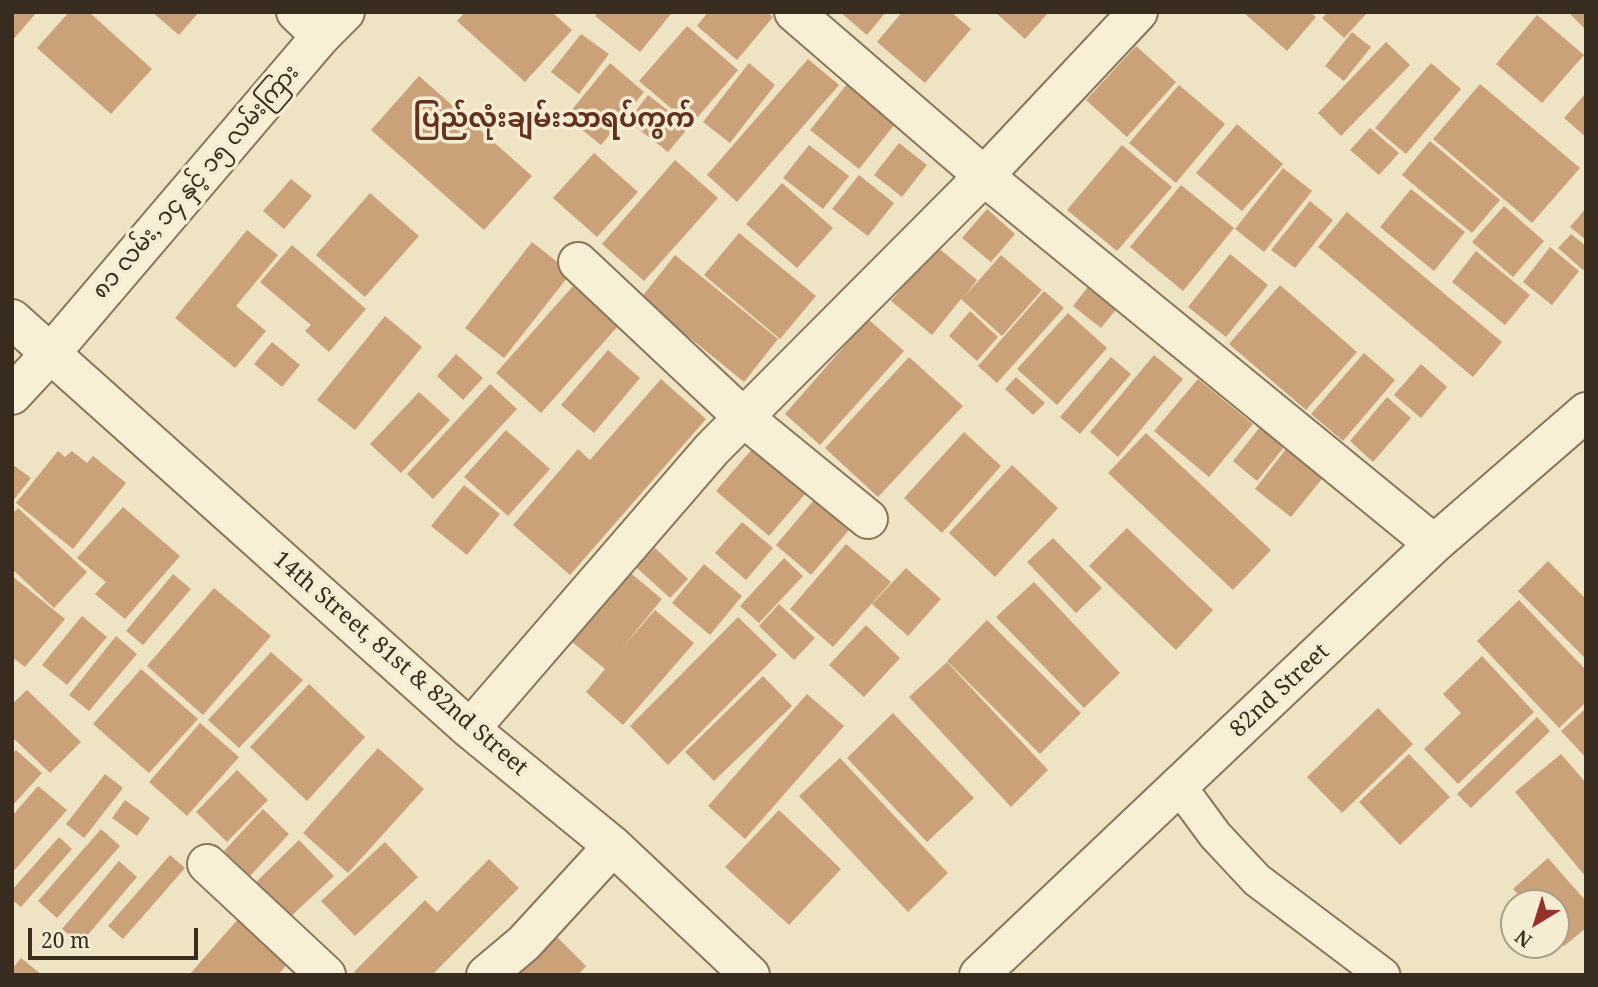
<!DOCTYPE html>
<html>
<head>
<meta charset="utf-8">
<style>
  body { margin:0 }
  #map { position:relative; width:1598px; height:987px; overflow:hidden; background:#eee4c3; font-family:"Noto Serif",serif }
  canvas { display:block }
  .frame { position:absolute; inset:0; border:14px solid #382c1e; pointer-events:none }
  .north { position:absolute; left:1500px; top:889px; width:70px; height:70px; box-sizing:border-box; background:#f5edd3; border:2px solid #a9a08b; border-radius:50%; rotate:218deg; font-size:19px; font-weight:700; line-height:28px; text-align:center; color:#382c1e }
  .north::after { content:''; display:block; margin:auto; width:24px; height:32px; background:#96312b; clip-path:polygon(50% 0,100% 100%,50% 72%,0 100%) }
  .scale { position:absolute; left:28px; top:928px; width:170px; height:32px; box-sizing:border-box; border:4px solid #382c1e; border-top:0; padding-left:9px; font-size:21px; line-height:24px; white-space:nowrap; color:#382c1e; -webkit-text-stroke:5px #f5edd3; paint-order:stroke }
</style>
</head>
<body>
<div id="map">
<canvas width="1598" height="987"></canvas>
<div class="frame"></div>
<div class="north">N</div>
<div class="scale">20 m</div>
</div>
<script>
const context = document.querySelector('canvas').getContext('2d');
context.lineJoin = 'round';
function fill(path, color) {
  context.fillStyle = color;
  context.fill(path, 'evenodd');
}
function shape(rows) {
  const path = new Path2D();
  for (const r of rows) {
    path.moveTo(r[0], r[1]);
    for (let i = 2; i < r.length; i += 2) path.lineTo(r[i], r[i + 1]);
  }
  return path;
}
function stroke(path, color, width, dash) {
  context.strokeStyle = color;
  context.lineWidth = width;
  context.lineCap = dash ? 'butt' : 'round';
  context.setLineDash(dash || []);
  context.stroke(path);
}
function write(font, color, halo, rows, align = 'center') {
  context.font = font + ' "Noto Serif","Noto Sans Myanmar",serif';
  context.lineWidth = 7;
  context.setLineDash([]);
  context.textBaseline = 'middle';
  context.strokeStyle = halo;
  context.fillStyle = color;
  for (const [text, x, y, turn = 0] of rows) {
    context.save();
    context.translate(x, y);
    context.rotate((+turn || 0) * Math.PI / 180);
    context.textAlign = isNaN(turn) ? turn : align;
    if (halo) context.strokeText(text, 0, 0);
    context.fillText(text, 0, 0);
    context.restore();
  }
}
fill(shape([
  [12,12,37,12,12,41],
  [69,12,89,12,152,69,111,114,37,48],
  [152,12,199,12,179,35],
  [465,12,552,12,572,30,525,82,457,21],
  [598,12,669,12,671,14,640,52,595,16],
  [708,12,767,12,773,17,737,60,697,26],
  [840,12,886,12,867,35],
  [902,12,951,12,971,29,925,83,877,42],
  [995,12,1049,12,1025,39],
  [1243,12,1310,12,1316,17,1287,51],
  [1328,12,1368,12,1344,38,1322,18],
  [1568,12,1586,12,1586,30],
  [1537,15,1584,55,1542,103,1496,64],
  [687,26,738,70,691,125,639,81],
  [1352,32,1371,47,1344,81,1325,66],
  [581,34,609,54,579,94,551,72],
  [1386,42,1410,65,1341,136,1318,113],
  [1136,46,1176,82,1127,137,1086,100],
  [808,59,839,85,737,202,707,175],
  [610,63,644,92,601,145,566,117],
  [749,63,775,85,730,143,703,122],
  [1431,63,1461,89,1406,154,1375,128],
  [419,76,532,176,484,230,371,130],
  [847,84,895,124,859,169,810,130],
  [1480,84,1580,168,1532,223,1433,139],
  [1179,85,1225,124,1176,183,1129,143],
  [1586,93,1586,137,1564,118],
  [648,95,689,127,668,152,628,121],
  [1237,124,1283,164,1242,211,1196,173],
  [1370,128,1399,153,1379,175,1350,150],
  [1430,141,1500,200,1472,233,1402,175],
  [899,143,927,165,902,197,874,175],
  [809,145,849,176,823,209,783,178],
  [1122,145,1172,187,1117,251,1067,210],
  [594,153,638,192,597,237,553,198],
  [675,160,718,198,644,281,602,244],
  [1283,168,1312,191,1264,252,1235,229],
  [859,175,894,203,868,236,832,209],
  [291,179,312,196,284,229,263,211],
  [782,183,833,228,797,268,746,224],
  [1181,185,1234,228,1183,291,1130,247],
  [1411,189,1465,232,1434,271,1380,227],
  [370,193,419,236,365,297,316,255],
  [1310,201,1333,220,1295,268,1271,250],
  [1504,206,1544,241,1513,277,1472,242],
  [1586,208,1586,240,1570,227],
  [987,209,1015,234,991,262,962,238],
  [1347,212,1502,342,1473,377,1318,247],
  [247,230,278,255,236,306,266,331,235,368,175,318],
  [739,233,816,296,780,339,704,275],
  [1571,234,1586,246,1586,267,1583,270,1558,248],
  [532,242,571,273,504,358,465,328],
  [292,245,366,309,329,352,305,331,311,325,260,282],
  [936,246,977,280,965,296,1001,255,1042,290,1002,336,961,299,932,335,891,301],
  [1550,247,1579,271,1552,305,1523,282],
  [1476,251,1530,295,1505,325,1452,282],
  [1230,254,1268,285,1226,337,1188,307],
  [675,255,778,339,744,382,641,298],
  [1098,274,1127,296,1101,328,1073,306],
  [1280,285,1357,352,1306,410,1229,344],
  [573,286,618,326,541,413,496,373],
  [1044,291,1064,308,997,383,978,366],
  [970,311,998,337,977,361,949,336],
  [1068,313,1107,348,1057,405,1017,369],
  [385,316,422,347,355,430,317,400],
  [868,319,904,351,820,445,785,414],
  [272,342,300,365,282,387,254,364],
  [608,350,640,378,594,433,561,405],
  [1364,353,1395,380,1343,441,1311,414],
  [456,354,483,378,463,400,437,376],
  [1154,355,1183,379,1118,457,1090,432],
  [909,357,963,406,878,497,825,448],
  [1111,357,1131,374,1080,434,1060,417],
  [1421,364,1447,387,1421,418,1394,395],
  [1016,377,1045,403,1033,415,1005,389],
  [661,379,706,419,570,575,513,525,578,449,590,460],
  [1198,379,1253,424,1209,477,1154,431],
  [490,384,517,409,433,499,407,474],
  [419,392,450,420,401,473,370,444],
  [1387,397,1411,418,1373,462,1350,441],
  [1264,422,1288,442,1257,481,1233,461],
  [506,430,550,469,508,516,464,477],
  [964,432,1001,466,942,533,904,498],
  [1146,433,1271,550,1233,590,1108,473],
  [1293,440,1330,469,1291,517,1255,489],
  [759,441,812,486,769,536,716,491],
  [58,451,65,457,72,451,87,463,93,456,126,483,73,549,16,503],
  [12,464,31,478,12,502],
  [1012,465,1058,508,995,577,949,533],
  [464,485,500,514,467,555,431,526],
  [814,500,849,530,811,575,776,545],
  [123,507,180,556,125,619,95,594,106,582,77,558],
  [18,508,87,572,54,608,12,569,12,514],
  [742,522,773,548,746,580,715,553],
  [1127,528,1213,610,1176,650,1089,566],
  [1053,538,1102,588,1076,613,1027,562],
  [846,544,891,582,833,647,790,609],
  [655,548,688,579,670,598,636,567],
  [784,558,803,576,759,623,740,606],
  [1548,561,1586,599,1586,659,1518,591],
  [704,564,742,596,710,635,672,603],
  [906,568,941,599,908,636,872,604],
  [628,571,662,599,621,649,655,610,694,643,623,725,586,692,605,669,571,641],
  [173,574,191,589,143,645,126,631],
  [12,576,65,619,25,667,12,657],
  [1034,582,1120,673,1084,708,996,617],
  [214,588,271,636,203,715,147,666],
  [1519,600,1586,670,1586,702,1559,728,1477,641],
  [779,604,815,638,794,660,759,626],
  [82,616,107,637,67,685,42,665],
  [738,617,777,655,668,765,630,726],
  [987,620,1081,713,1040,754,947,661],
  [866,625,900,658,864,697,829,665],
  [116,636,137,654,89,711,69,695],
  [271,652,303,680,239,748,208,720],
  [1482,656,1534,712,1458,784,1424,749,1461,713,1443,694],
  [947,662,1048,770,1011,807,909,697],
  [141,669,198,719,149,773,93,724],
  [763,676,792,706,714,781,685,752],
  [309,684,365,737,307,801,250,747],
  [27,690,81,742,50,773,12,737,12,704],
  [807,694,844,726,745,839,708,806],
  [1378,708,1413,744,1342,813,1307,777],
  [1586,708,1586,758,1561,731],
  [893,713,974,798,927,842,847,758],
  [1537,717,1550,731,1471,808,1457,794],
  [200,723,239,757,187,816,149,782],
  [378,748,424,789,348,873,303,833],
  [16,750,42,773,12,806,12,754],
  [1409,754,1450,797,1400,845,1359,802],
  [1561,754,1586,783,1586,877,1515,792],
  [840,758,948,873,908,912,799,796],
  [237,770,268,800,227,842,196,812],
  [105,774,123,788,84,838,66,824],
  [38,786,67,810,12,873,12,816],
  [125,800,150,818,137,836,112,818],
  [263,809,289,834,250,876,224,851],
  [779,810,841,869,789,925,725,867],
  [101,829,120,846,57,918,38,901],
  [59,837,72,849,21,907,12,900,12,890],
  [299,840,334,876,288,919,254,884],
  [385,842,418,877,355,936,321,901],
  [170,855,185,868,123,939,108,926],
  [1548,858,1586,901,1586,928,1564,946,1556,937,1556,903,1526,903,1513,889],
  [489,859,519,888,432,975,357,975,354,972,425,900,437,912],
  [119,861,137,877,80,944,62,929],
  [239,918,289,962,278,975,189,975],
  [554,934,586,966,578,975,512,975],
  [21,958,42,975,12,975,12,969]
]), '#cba179');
const service = shape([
  [1179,786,1215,835,1257,880,1383,975]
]);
const minor = shape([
  [296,12,321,36],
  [794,12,984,176,1434,544],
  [578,262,743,417,868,519],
  [12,319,470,729,613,846,750,975],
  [470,729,712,449,984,176,1138,12],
  [207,864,326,975],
  [486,975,524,943,613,846],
  [979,975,1434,544,1586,412]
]);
const tertiary = shape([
  [12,395,50,354,321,36,345,12]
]);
stroke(service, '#88755a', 37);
stroke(minor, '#88755a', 42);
stroke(tertiary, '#88755a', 42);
stroke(service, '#f8f0d6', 33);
stroke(minor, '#f8f0d6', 38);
stroke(tertiary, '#f8f0d6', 38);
write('23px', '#382c1e', '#f5edd3', [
  ["၈၁ လမ်း, ၁၄ နှင့် ၁၅ လမ်းကြား",196,182,-49],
  ["14th Street, 81st & 82nd Street",400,664,41],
  ["82nd Street",1280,691,-43]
]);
write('bold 26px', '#64311e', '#f5edd3', [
  ["ပြည်လုံးချမ်းသာရပ်ကွက်",554,120]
]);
</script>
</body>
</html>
